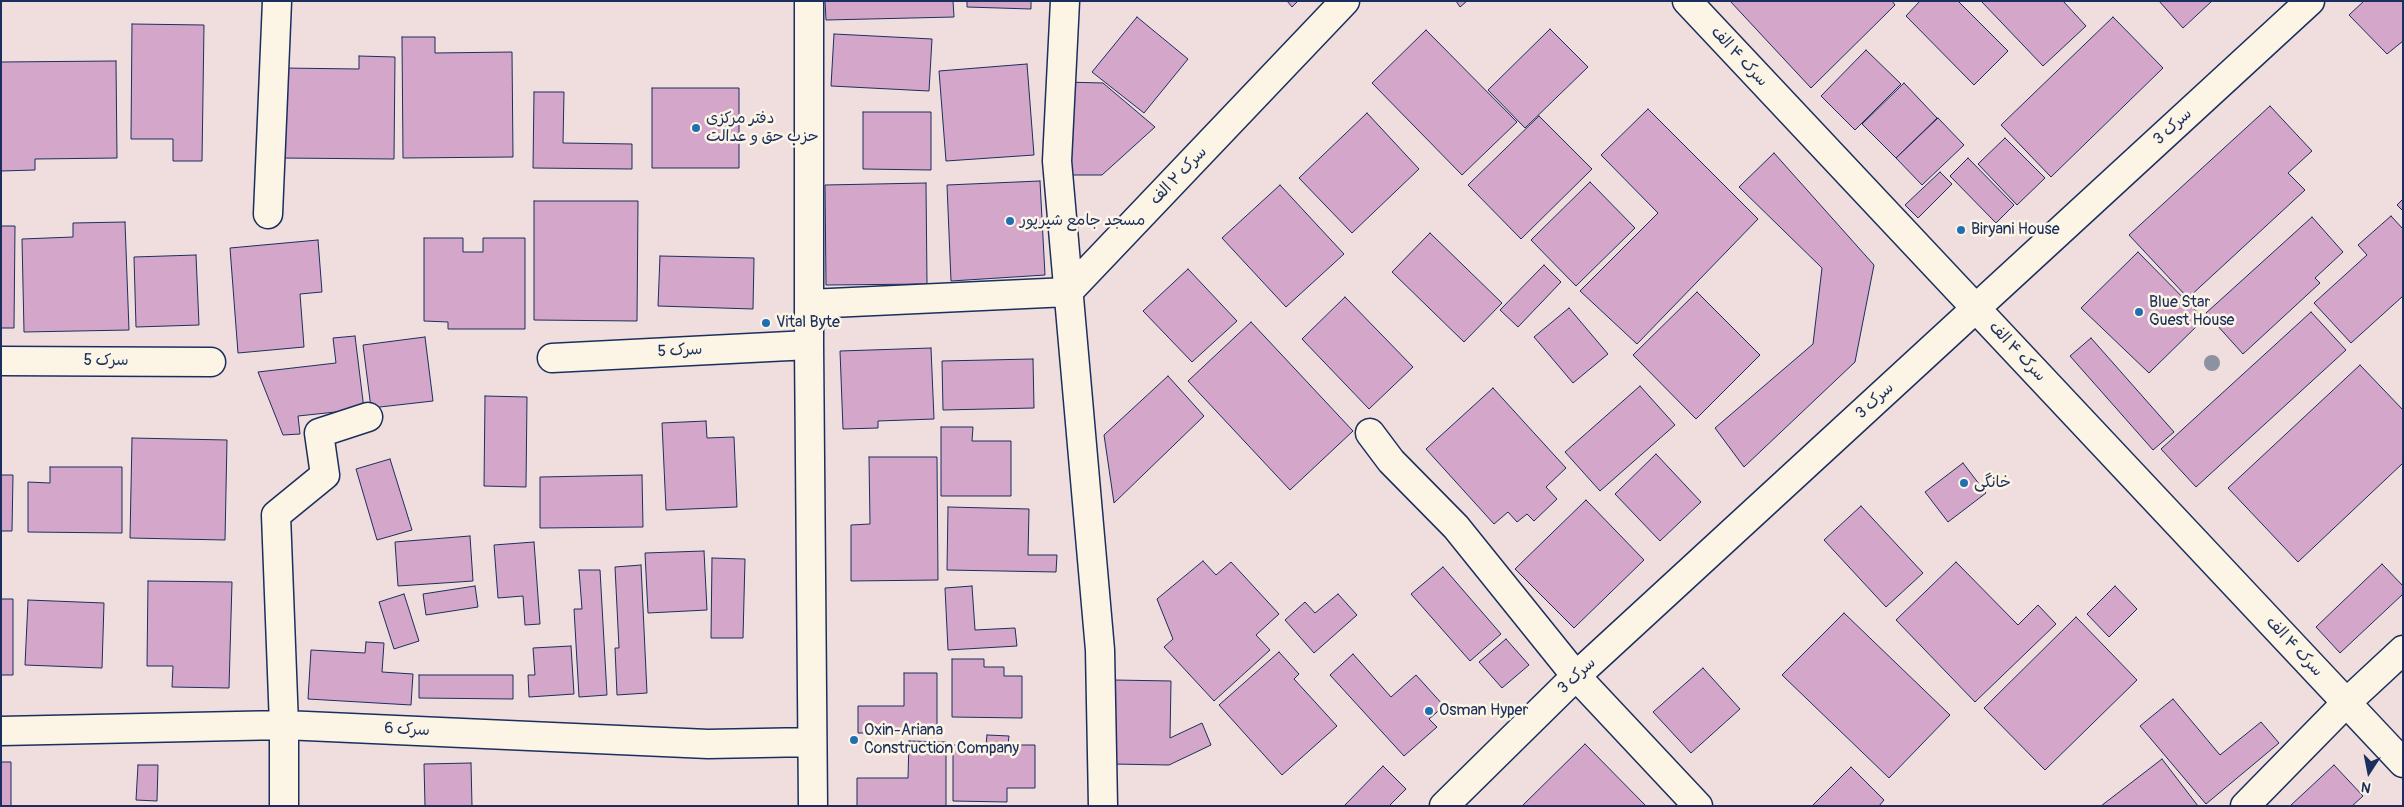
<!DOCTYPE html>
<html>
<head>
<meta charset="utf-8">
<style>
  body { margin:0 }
  #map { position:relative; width:2404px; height:807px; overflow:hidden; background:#f0dddd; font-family:Pangolin,sans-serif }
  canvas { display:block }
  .frame { position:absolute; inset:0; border:2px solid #1b2f5e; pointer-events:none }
  .north { position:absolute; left:2344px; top:747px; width:50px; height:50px; -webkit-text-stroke:4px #fcf5e5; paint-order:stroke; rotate:191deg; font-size:14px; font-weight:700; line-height:20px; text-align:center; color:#1b2f5e }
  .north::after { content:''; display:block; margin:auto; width:18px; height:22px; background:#1b2f5e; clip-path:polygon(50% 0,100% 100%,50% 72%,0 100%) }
</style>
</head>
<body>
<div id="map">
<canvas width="2404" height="807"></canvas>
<div class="frame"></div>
<div class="north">N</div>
</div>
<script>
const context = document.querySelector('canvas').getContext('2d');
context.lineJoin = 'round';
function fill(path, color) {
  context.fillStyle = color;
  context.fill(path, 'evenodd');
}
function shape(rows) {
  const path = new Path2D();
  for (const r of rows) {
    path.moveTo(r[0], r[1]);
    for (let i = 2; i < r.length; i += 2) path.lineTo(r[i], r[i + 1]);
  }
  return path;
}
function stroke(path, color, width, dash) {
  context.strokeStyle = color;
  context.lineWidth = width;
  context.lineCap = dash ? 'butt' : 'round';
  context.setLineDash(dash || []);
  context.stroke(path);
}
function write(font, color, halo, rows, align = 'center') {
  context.font = font + ' Pangolin,"Playpen Sans Arabic",sans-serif';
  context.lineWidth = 5;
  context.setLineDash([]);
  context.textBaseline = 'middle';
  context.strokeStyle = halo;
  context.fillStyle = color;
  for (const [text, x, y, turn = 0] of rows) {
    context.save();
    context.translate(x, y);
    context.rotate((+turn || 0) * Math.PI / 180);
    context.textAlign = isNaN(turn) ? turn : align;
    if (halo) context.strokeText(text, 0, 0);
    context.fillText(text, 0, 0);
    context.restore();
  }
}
const building = shape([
  [825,1,953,1,954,17,826,20,825,1],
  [967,1,1031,1,1031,9,967,7,967,1],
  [1287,1,1298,1,1292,7,1287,1],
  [1456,1,1467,1,1460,7,1456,1],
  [1730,1,1892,1,1895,5,1811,88,1730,1],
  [1920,1,1958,1,2008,51,1974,85,1906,16,1920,1],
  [1981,1,2063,1,2086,26,2043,66,1981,1],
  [2159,1,2212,1,2183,28,2159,1],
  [2364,1,2403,1,2403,41,2387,54,2349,15,2364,1],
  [1137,17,1188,59,1144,113,1092,72,1137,17],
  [2113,17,2163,68,2051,177,2001,125,2113,17],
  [132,24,204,25,202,161,173,161,173,139,131,139,132,24],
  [1550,29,1588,67,1525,128,1488,90,1550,29],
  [1426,30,1517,122,1462,175,1372,83,1426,30],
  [834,34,932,39,929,91,831,86,834,34],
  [402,37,435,37,435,53,512,52,513,157,403,158,402,37],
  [1866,50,1901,84,1855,130,1821,96,1866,50],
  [359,56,395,57,394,159,281,158,282,68,359,69,359,56],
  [116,61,117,158,35,159,35,170,1,171,1,62,116,61],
  [1027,64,1034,155,946,161,939,71,1027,64],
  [1063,82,1103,83,1155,127,1102,175,1062,175,1063,82],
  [1904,83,1937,118,1896,158,1862,124,1904,83],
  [652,88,739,88,739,168,652,168,652,88],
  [534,92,564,92,563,143,632,144,632,169,533,168,534,92],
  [2270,106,2312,151,2288,173,2305,190,2188,298,2129,235,2270,106],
  [1648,109,1758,219,1637,344,1580,291,1658,213,1601,155,1648,109],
  [863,112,931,112,931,170,863,169,863,112],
  [1367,113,1419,169,1352,233,1299,178,1367,113],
  [1539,116,1592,169,1521,239,1468,185,1539,116],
  [1938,118,1964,145,1922,185,1896,158,1938,118],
  [2005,138,2045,178,2017,205,1978,164,2005,138],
  [1774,153,1874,265,1855,362,1744,467,1715,428,1813,344,1822,268,1739,187,1774,153],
  [1968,158,2014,205,1996,223,1950,176,1968,158],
  [1940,172,1952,184,1918,218,1905,205,1940,172],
  [1040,181,1045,275,951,281,947,185,1040,181],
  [1590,182,1635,228,1576,286,1531,240,1590,182],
  [926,183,927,284,826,285,825,185,926,183],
  [1280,185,1344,254,1286,307,1222,238,1280,185],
  [2403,199,2403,211,2397,205,2403,199],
  [534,201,638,201,637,321,534,320,534,201],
  [2391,216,2403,229,2403,296,2351,343,2314,303,2367,255,2358,245,2391,216],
  [2312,217,2343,252,2315,278,2320,283,2243,354,2206,313,2312,217],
  [125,222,129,330,24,332,22,239,73,237,73,223,125,222],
  [1,226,15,226,14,328,1,328,1,226],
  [1430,233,1502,303,1464,342,1392,272,1430,233],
  [424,238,463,238,463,252,483,252,483,238,525,238,525,329,448,329,448,322,424,321,424,238],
  [318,240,322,292,300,294,304,347,238,353,230,248,318,240],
  [2138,252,2204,319,2149,373,2081,308,2138,252],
  [196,255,199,325,136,327,134,257,196,255],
  [660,256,754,258,753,309,658,306,660,256],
  [1544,265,1561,282,1518,327,1500,310,1544,265],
  [1188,269,1237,321,1192,362,1143,311,1188,269],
  [1697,292,1760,355,1696,419,1633,355,1697,292],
  [1345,297,1413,367,1369,409,1302,339,1345,297],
  [1569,308,1608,354,1573,383,1534,337,1569,308],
  [2311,312,2346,350,2196,487,2161,449,2311,312],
  [1251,322,1353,431,1290,490,1188,381,1251,322],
  [355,336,364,409,298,416,300,434,283,435,258,372,336,363,333,338,355,336],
  [425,337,433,401,371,408,363,345,425,337],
  [2091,338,2174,432,2153,450,2070,356,2091,338],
  [931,348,934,419,878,421,878,428,843,429,840,351,931,348],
  [1033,359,1034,408,943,410,942,361,1033,359],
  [2360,365,2403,410,2403,463,2298,562,2228,488,2360,365],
  [1168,376,1204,416,1114,503,1104,435,1168,376],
  [1640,386,1675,425,1600,491,1565,452,1640,386],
  [1493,388,1566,468,1546,487,1557,499,1534,521,1527,514,1517,522,1508,512,1494,524,1426,449,1493,388],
  [485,396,527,397,526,487,484,486,485,396],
  [706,421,707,438,734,437,737,507,666,510,662,423,706,421],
  [941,427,973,427,972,441,1011,441,1011,496,941,496,941,427],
  [132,438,227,440,225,540,130,538,132,438],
  [1656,454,1701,502,1660,541,1615,494,1656,454],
  [869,457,937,457,938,580,851,581,851,525,870,524,869,457],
  [390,459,412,530,377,540,356,469,390,459],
  [1963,463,1986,493,1948,522,1925,492,1963,463],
  [50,467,122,467,122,533,28,532,28,482,50,483,50,467],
  [1,475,13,475,12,531,1,531,1,475],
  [642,475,643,527,540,528,540,477,642,475],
  [1586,500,1644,560,1574,628,1515,569,1586,500],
  [1861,506,1923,573,1886,607,1824,540,1861,506],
  [948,507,1029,509,1028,555,1057,555,1056,572,947,570,948,507],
  [470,536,473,581,398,586,395,542,470,536],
  [534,542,540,624,525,625,523,596,498,598,494,545,534,542],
  [704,551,707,610,648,613,645,553,704,551],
  [712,558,745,559,743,638,711,638,712,558],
  [1203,561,1216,575,1231,562,1279,614,1256,635,1270,650,1214,701,1164,647,1173,639,1157,599,1203,561],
  [1956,562,2018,625,2038,605,2056,624,1975,702,1896,620,1956,562],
  [2382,564,2403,586,2403,594,2340,653,2316,627,2382,564],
  [641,565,647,693,617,695,615,648,619,648,615,567,641,565],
  [1443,567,1501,634,1470,661,1411,594,1443,567],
  [579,570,600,570,607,695,579,697,574,609,582,609,579,570],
  [148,581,232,582,229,688,172,687,173,666,147,666,148,581],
  [475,586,478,607,426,615,423,594,475,586],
  [972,586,975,630,1015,628,1017,646,948,650,945,588,972,586],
  [2115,586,2137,609,2109,637,2087,614,2115,586],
  [404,594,419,641,394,649,379,602,404,594],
  [1338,594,1357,615,1314,653,1285,620,1305,602,1315,613,1338,594],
  [1,599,13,599,13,675,1,675,1,599],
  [28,600,104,603,102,668,25,665,28,600],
  [1844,613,1950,715,1889,778,1782,675,1844,613],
  [2076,617,2137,680,2045,770,1984,708,2076,617],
  [1506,639,1529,665,1502,688,1479,662,1506,639],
  [366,642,384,643,382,672,413,674,411,705,308,699,311,650,365,653,366,642],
  [571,646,574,694,529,697,528,675,535,675,533,648,571,646],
  [1279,652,1299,674,1294,679,1337,726,1282,775,1219,705,1279,652],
  [1353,654,1391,697,1416,675,1444,706,1429,719,1437,727,1404,756,1330,675,1353,654],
  [952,659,984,659,984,667,1004,667,1004,676,1022,676,1022,718,952,717,952,659],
  [1703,668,1740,709,1691,753,1653,712,1703,668],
  [904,673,937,673,937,733,858,733,858,706,904,706,904,673],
  [419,675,513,675,513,699,419,698,419,675],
  [1114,680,1171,681,1170,738,1202,723,1211,745,1169,765,1113,764,1114,680],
  [2173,699,2220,755,2261,722,2279,743,2206,804,2140,726,2173,699],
  [987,735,1009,736,1008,745,1035,745,1035,788,1007,788,1007,802,953,801,953,745,986,745,987,735],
  [909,741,946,742,946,806,857,806,857,778,908,778,909,741],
  [1585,744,1646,806,1522,806,1585,744],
  [2162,759,2198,806,2101,806,2162,759],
  [1,762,11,762,11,806,1,806,1,762],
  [471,763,472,806,425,806,424,764,471,763],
  [138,765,158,765,157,801,136,800,138,765],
  [2334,765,2363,796,2352,806,2290,806,2334,765],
  [1383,766,1406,789,1389,806,1344,806,1383,766],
  [1851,767,1884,800,1879,806,1812,806,1851,767]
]);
fill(building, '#d4a6c9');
stroke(building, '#1b2f5e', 1);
const minor = shape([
  [809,1,809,345,813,806],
  [1065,1,1057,161,1100,650,1103,806],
  [1687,1,2403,763],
  [268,214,277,1],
  [809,304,1068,292,1345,1],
  [552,358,809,345],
  [1,361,211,362],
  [1370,433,1391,461,1456,527,1576,676,1698,806],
  [1,731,284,725,708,744,812,742],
  [284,806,284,725,276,515,325,475,319,433,368,417],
  [1444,806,1576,676,2310,1],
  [2245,806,2346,703,2403,650]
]);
stroke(minor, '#1b2f5e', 31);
stroke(minor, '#fcf5e5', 28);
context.fillStyle = '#8c929f';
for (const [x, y] of [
  [2212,363]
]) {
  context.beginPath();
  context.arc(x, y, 8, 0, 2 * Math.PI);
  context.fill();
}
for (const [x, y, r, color] of [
  [696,128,5,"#1f6fb2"],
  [1010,221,5,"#1f6fb2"],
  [1961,230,5,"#1f6fb2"],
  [2139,312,5,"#1f6fb2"],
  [766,323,5,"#1f6fb2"],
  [1964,483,5,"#1f6fb2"],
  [1429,711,5,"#1f6fb2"],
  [854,740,5,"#1f6fb2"]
]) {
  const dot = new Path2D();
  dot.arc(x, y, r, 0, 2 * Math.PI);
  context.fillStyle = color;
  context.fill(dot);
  stroke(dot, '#fcf5e5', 2);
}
write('16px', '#1b2f5e', '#fcf5e5', [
  ["سرک ۴ الف",1739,57,47],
  ["سرک 3",2173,127,-42],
  ["سرک ۲ الف",1179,176,-46],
  ["سرک 5",680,351,-3],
  ["سرک ۴ الف",2017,352,47],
  ["سرک 5",106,361],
  ["سرک 3",1875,401,-43],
  ["سرک ۴ الف",2294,647,47],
  ["سرک 3",1577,676,-43],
  ["سرک 6",407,730,3]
]);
write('16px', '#1b2f5e', '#fcf5e5', [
  ["دفتر مرکزی",706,119],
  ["حزب حق و عدالت",706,137],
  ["مسجد جامع شیرپور",1020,221],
  ["Biryani House",1971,230],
  ["Blue Star",2149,303],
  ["Guest House",2149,321],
  ["Vital Byte",776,323],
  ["خانگی",1974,483],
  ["Osman Hyper",1439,711],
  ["Oxin-Ariana",864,731],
  ["Construction Company",864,749]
], 'left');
</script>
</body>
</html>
